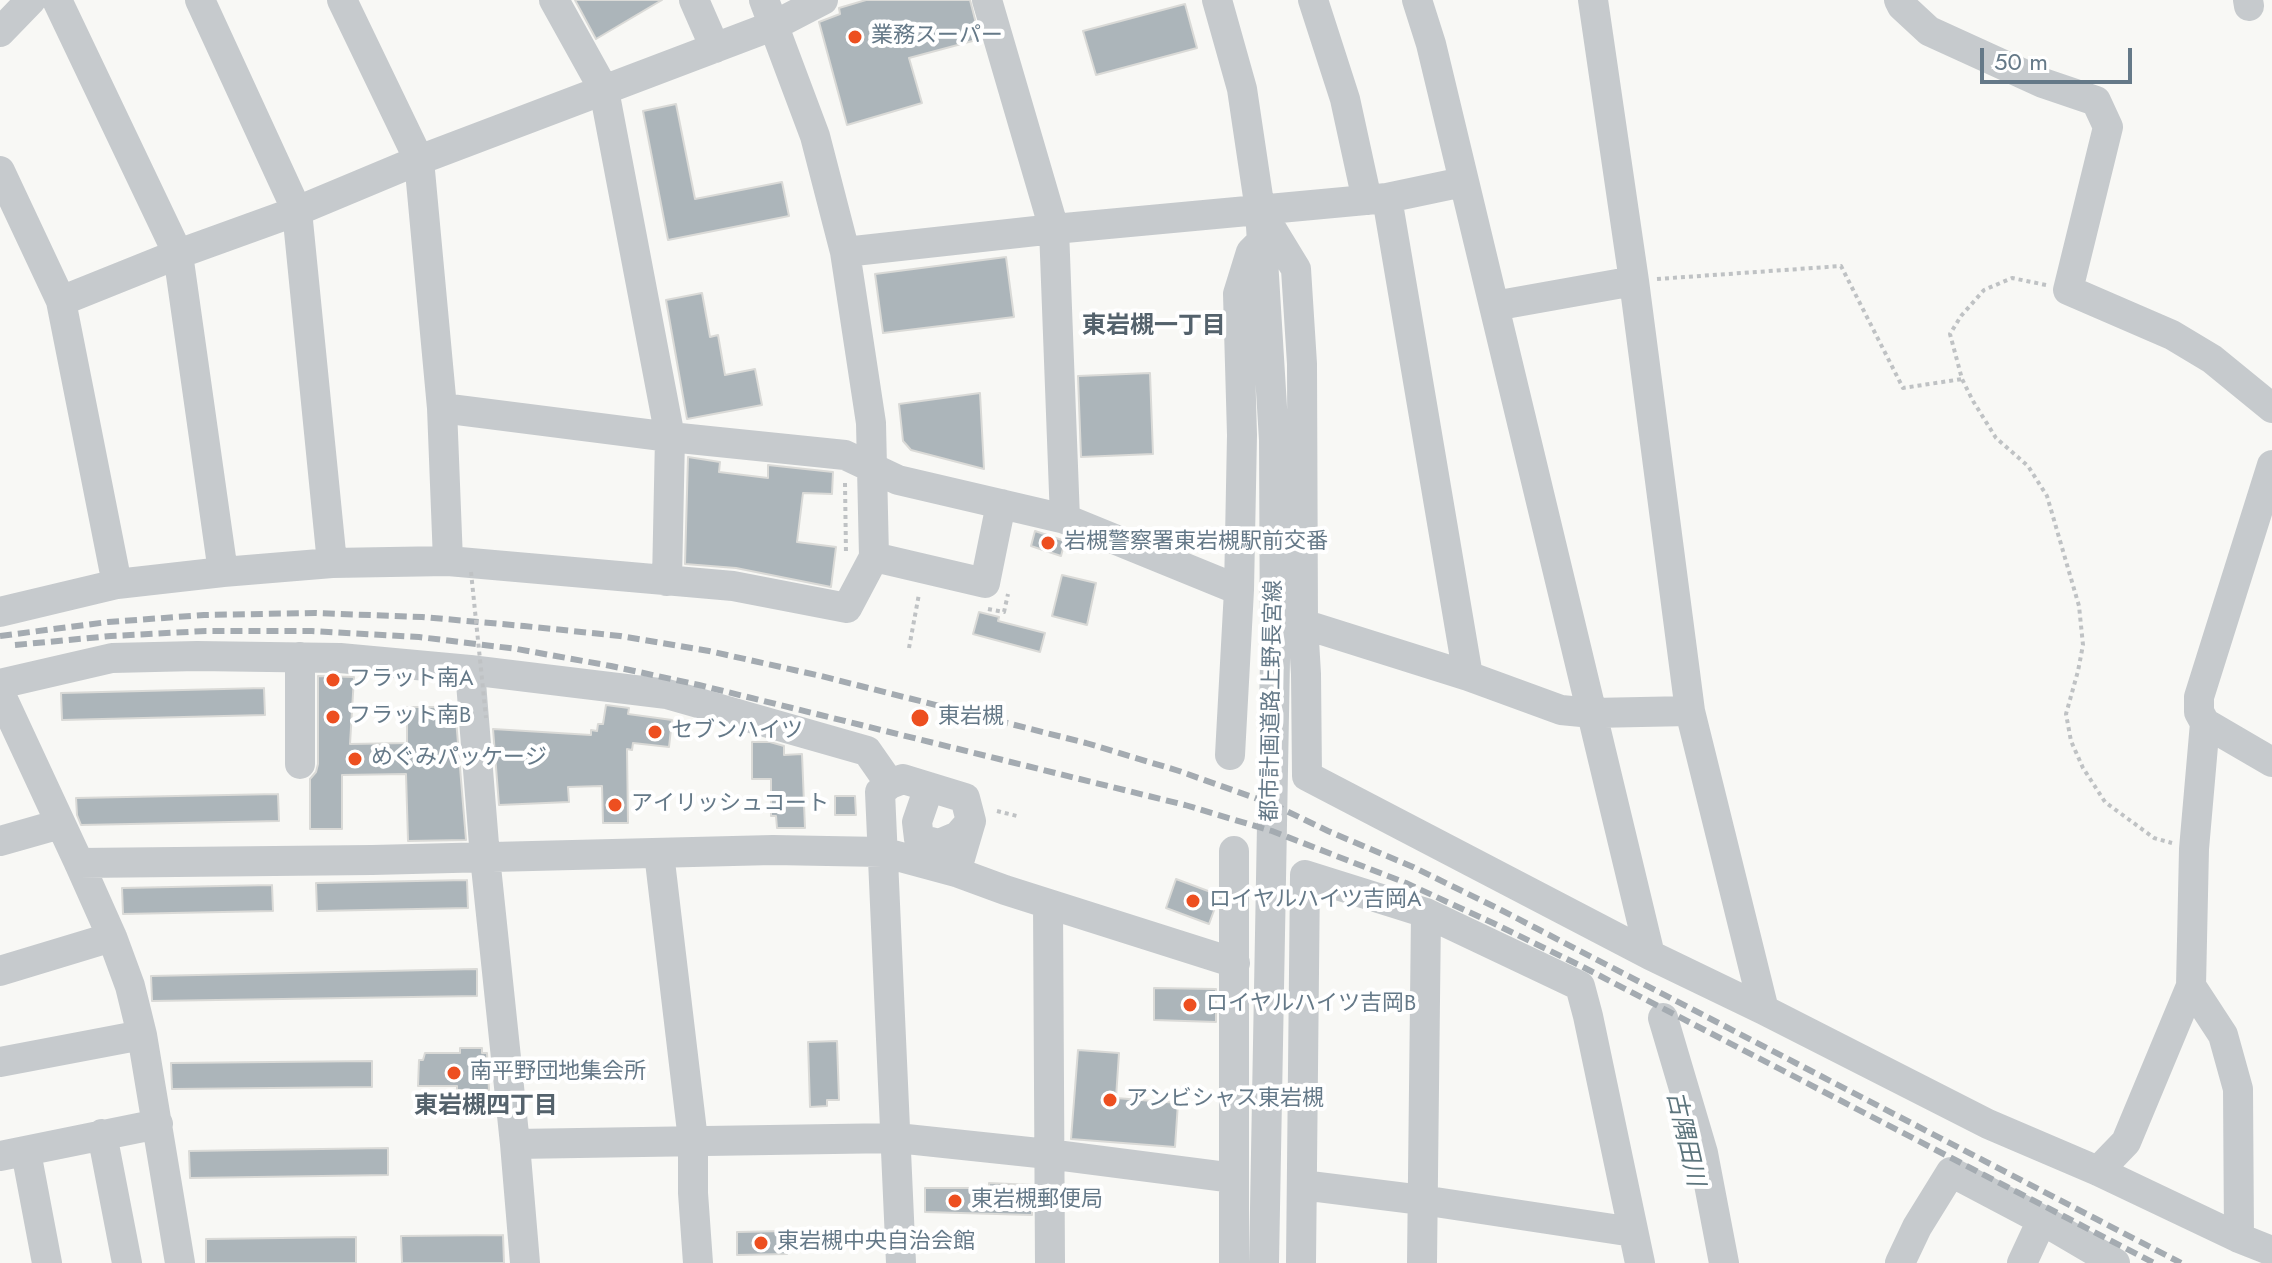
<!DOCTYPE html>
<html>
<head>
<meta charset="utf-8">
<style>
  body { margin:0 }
  #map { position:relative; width:2272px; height:1263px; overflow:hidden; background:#f8f8f5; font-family:Jost,sans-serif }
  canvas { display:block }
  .scale { position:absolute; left:1980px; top:48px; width:152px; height:36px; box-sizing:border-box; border:4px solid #657988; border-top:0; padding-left:10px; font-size:24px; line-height:28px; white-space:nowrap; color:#657988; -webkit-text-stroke:6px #fff; paint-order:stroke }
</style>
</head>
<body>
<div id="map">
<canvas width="2272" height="1263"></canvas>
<div class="scale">50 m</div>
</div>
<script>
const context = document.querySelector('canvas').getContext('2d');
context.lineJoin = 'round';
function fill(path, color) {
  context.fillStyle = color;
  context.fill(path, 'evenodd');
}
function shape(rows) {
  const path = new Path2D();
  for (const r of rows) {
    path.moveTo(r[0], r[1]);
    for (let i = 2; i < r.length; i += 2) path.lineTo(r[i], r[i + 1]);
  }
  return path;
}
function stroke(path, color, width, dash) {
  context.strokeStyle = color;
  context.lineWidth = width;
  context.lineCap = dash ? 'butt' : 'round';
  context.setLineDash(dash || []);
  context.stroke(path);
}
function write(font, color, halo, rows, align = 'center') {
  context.font = font + ' Jost,"Noto Sans JP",sans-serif';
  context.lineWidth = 8;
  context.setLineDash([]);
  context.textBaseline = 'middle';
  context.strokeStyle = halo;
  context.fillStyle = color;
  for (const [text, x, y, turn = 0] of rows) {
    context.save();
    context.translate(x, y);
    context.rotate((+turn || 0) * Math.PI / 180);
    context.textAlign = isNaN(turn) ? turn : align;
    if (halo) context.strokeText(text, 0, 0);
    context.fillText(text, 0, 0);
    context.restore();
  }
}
const building = shape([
  [575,0,662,0,596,39,575,0],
  [866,0,970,0,980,39,909,58,922,103,847,125,819,22,840,14,839,8,866,0],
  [1185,4,1197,48,1096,75,1083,31,1185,4],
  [676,104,695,199,782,182,789,216,668,240,643,111,676,104],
  [1006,257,1014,317,883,333,875,274,1006,257],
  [702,293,710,337,718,335,725,375,755,369,762,405,687,419,666,300,702,293],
  [1150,373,1153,454,1081,457,1078,376,1150,373],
  [980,393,984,469,911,450,903,441,899,404,980,393],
  [688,457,720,462,719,472,768,478,768,465,833,472,832,494,803,493,797,542,836,547,831,587,736,568,685,564,688,457],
  [1035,531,1065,541,1061,556,1031,546,1035,531],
  [1062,575,1096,583,1087,625,1052,616,1062,575],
  [979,612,999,617,998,621,1045,633,1040,652,973,634,979,612],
  [318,676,354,677,350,744,407,743,407,707,455,707,466,840,408,841,406,774,342,775,342,829,310,829,310,779,316,772,318,764,318,676],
  [264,688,265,715,62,720,61,693,264,688],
  [606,705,629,708,628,714,672,720,669,747,633,743,632,750,627,749,628,823,603,823,602,786,568,787,569,802,499,805,493,729,591,735,591,730,597,731,598,724,603,724,606,705],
  [752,742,770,742,784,746,784,755,802,754,805,828,777,828,776,816,771,816,771,779,752,779,752,742],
  [278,794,279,821,81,825,77,815,76,798,278,794],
  [835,796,855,796,856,815,835,815,835,796],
  [1176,879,1216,894,1216,905,1209,924,1166,908,1176,879],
  [467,880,468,908,317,911,316,883,467,880],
  [272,885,273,911,123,914,122,888,272,885],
  [477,969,477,996,152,1001,151,976,477,969],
  [1154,988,1216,989,1216,1022,1154,1020,1154,988],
  [837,1041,839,1100,827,1100,827,1106,810,1107,808,1042,837,1041],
  [460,1048,482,1048,482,1053,487,1053,489,1090,457,1090,457,1086,418,1086,419,1060,423,1060,425,1053,460,1053,460,1048],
  [1078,1050,1119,1053,1116,1098,1178,1103,1175,1147,1071,1139,1078,1050],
  [372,1061,372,1087,172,1089,171,1063,372,1061],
  [388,1148,388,1175,190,1178,189,1151,388,1148],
  [989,1183,1032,1185,1032,1215,925,1212,925,1188,989,1188,989,1183],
  [786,1231,787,1254,737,1255,737,1232,786,1231],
  [503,1235,504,1263,402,1263,401,1236,503,1235],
  [356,1237,356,1263,206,1263,206,1239,356,1237]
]);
fill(building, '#acb5ba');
stroke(building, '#dadad7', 2);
stroke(shape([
  [1657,279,1841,266,1903,388,1962,379],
  [2046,285,2012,278,1984,290,1961,316,1950,334,1962,379,1973,401,1996,438,2028,466,2047,496,2079,606,2083,645,2078,671,2066,714,2071,741,2083,768,2105,802,2154,838,2172,843],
  [845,483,846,554],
  [988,609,1004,612,1008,594],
  [909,648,919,594],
  [997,811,1017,816]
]), '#bfc2c4', 4, [4, 4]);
stroke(shape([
  [57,0,178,254,223,572],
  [200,0,297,211,332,563],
  [342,0,419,160,442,408,448,561],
  [554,0,604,90,670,437,667,581],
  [694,0,715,48],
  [987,0,1054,229,1065,519],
  [1217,0,1242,89,1260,210,1274,440,1275,660,1264,1263],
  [1313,0,1345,99,1367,200],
  [1417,0,1431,44,1650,955],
  [1593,0,1634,281,1690,711,1764,1010],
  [1899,0,1902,6,1929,31,2043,83,2096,101,2108,127,2068,290,2172,335,2212,359,2272,408],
  [2248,0,2249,6],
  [0,32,31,0],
  [0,171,61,301,117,584],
  [1387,198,1468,676],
  [1260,210,1296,269,1302,364,1303,624,1306,674,1307,776,1650,955,1764,1010,1988,1124,2098,1171,2239,1238,2272,1251],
  [845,252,1054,229,1387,198,1463,182],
  [61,301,178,254,297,211,419,160,775,25,823,0],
  [1494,306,1634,281],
  [442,408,670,437,845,455,898,480,1065,519,1239,590],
  [2272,465,2199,697,2199,712,2205,723,2272,762],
  [874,557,985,583,1001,504],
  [0,612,117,584,223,572,332,563,448,561,733,586,847,608,874,557,871,423,845,252,815,136,764,0],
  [1303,624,1468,676,1561,710,1592,713,1690,711],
  [300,657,300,764],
  [470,670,667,694,867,751,890,784],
  [0,684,112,658,197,656,340,658,470,670,485,857,515,1144,525,1263],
  [0,693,79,863,112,937,130,986,142,1035,180,1263],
  [1230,755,1239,590,1242,435,1238,294,1251,252,1260,243],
  [929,787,917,822,919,839,939,844,958,836,971,821],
  [0,841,60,824],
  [1234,851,1234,1263],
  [659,853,693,1140,693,1193,698,1263],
  [79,863,372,860,773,850,882,852,956,872,1005,890,1235,963],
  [1048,904,1050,1263],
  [0,971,112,937],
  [2191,986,2223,1035,2238,1089,2239,1238],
  [1663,1018,1703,1153,1724,1263],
  [0,1062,142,1035],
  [102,1134,127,1263],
  [515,1144,897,1138,1048,1154,1234,1178],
  [26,1152,47,1263],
  [0,1156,158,1124],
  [2098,1171,2126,1142,2191,986,2194,849,2205,723],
  [1302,1185,1422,1200,1633,1232],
  [901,1263,880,792,890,784,903,779,965,798,971,821,956,872],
  [1301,1263,1305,875,1426,913,1580,986,1588,1016,1640,1263],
  [1422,1263,1426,913],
  [1900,1263,1917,1227,1951,1172,2042,1220,2115,1263],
  [2022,1263,2042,1220]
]), '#c6cacd', 30);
stroke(shape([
  [0,636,108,622,204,615,315,613,422,617,524,626,620,636,709,651,821,676,1086,743,1179,771,1272,804,1328,831,1413,867,1501,910,2181,1263],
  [15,645,111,636,206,631,312,631,419,637,517,649,611,666,699,685,1185,805,1272,831,1406,883,1493,923,1581,966,2154,1263]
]), '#a4abb1', 6, [12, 6]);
stroke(shape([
  [471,572,486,718]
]), '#bfc2c4', 4, [4, 4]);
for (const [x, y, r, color] of [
  [855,37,8,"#ed4f20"],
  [1048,543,8,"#ed4f20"],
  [333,680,8,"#ed4f20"],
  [333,717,8,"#ed4f20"],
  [920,718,10,"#ed4f20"],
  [655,732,8,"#ed4f20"],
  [355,759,8,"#ed4f20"],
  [615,805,8,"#ed4f20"],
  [1193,901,8,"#ed4f20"],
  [1190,1005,8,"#ed4f20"],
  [454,1073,8,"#ed4f20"],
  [1110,1100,8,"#ed4f20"],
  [955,1201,8,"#ed4f20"],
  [761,1243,8,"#ed4f20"]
]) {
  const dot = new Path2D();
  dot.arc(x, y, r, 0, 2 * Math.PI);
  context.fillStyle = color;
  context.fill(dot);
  stroke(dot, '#fff', 3);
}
write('22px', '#657988', '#fff', [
  ["業務スーパー",871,37],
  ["岩槻警察署東岩槻駅前交番",1064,543],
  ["フラット南A",349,680],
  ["フラット南B",349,717],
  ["東岩槻",938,718],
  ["セブンハイツ",671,732],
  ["めぐみパッケージ",371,759],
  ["アイリッシュコート",631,805],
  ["ロイヤルハイツ吉岡A",1209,901],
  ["ロイヤルハイツ吉岡B",1206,1005],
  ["南平野団地集会所",470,1073],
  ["アンビシャス東岩槻",1126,1100],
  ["東岩槻郵便局",971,1201],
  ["東岩槻中央自治会館",777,1243]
], 'left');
write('22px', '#657988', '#fff', [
  ["都市計画道路上野長宮線",1273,701,-89]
]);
write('bold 24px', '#54626c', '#fff', [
  ["東岩槻一丁目",1154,327],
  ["東岩槻四丁目",486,1107]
]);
write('italic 24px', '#5c747c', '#fff', [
  ["古隅田川",1684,1139,77]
]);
</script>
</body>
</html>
